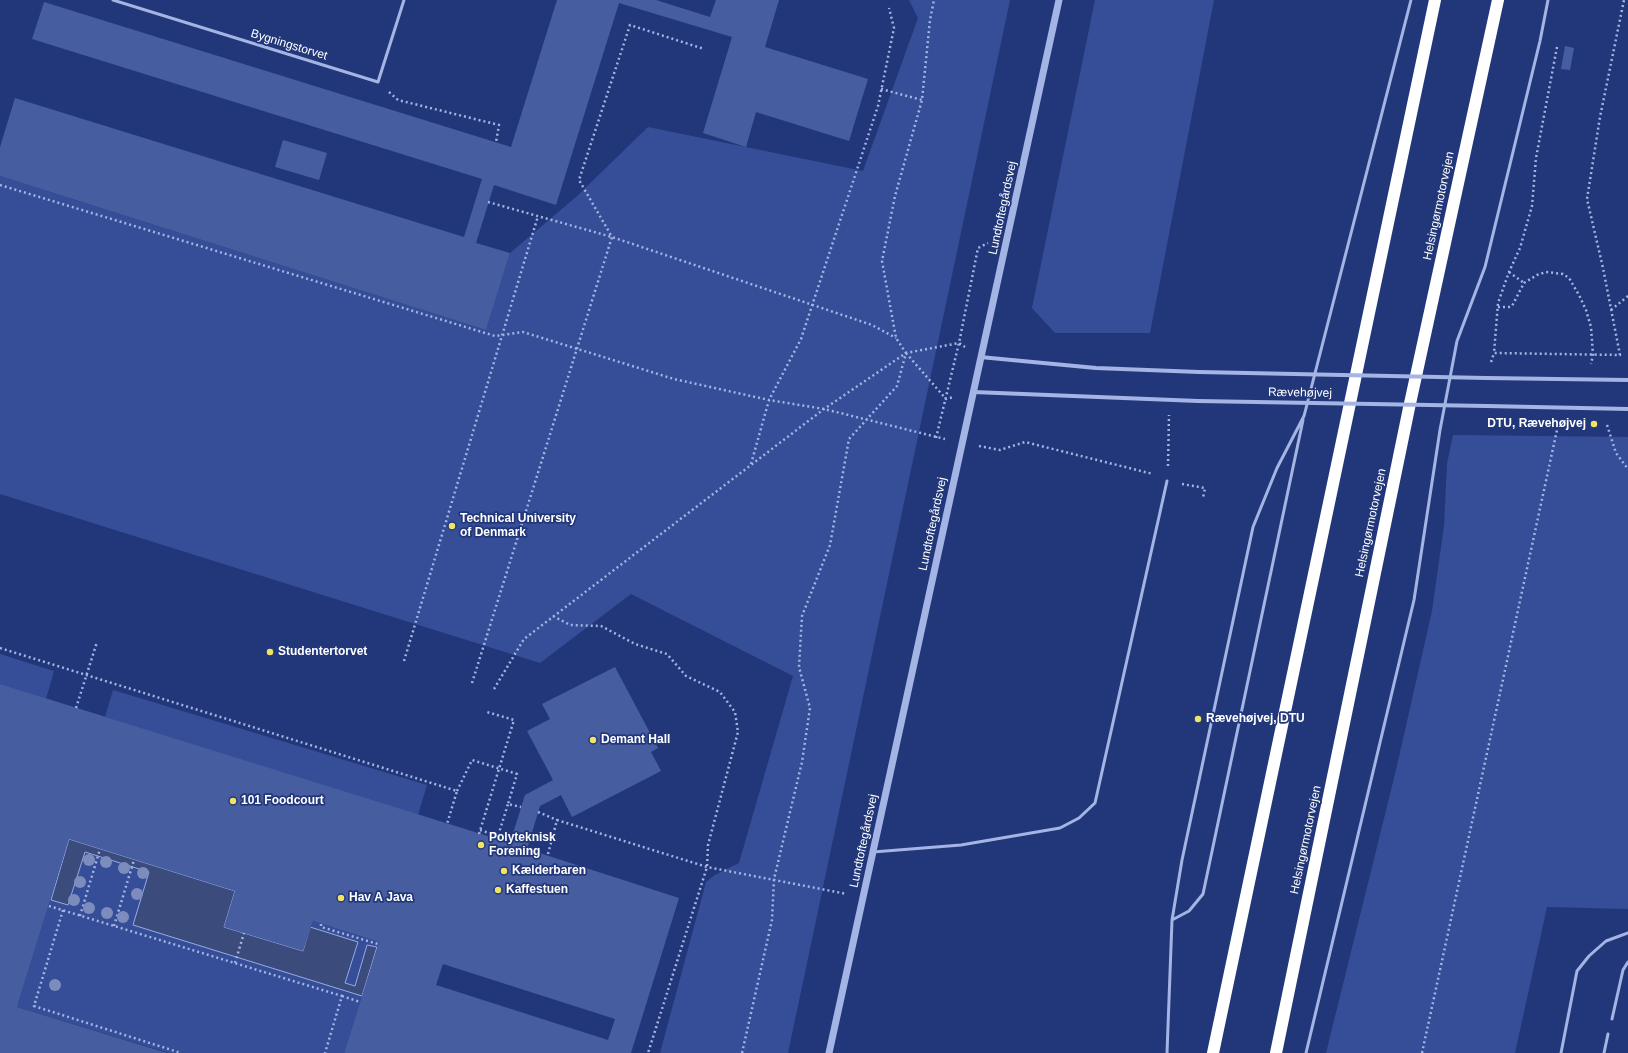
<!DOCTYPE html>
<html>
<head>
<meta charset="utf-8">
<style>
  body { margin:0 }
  canvas { display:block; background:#223779 }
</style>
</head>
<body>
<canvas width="1628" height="1053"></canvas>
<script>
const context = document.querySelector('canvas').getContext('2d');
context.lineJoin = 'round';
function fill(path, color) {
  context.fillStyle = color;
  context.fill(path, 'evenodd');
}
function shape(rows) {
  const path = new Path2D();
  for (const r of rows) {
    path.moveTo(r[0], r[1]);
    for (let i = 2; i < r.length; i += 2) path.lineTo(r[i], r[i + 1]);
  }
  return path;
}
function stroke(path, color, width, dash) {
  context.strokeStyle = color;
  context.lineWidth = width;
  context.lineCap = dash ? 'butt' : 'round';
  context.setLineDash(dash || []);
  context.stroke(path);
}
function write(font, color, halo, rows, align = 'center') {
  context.font = font + ' Helvetica,sans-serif';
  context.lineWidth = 3.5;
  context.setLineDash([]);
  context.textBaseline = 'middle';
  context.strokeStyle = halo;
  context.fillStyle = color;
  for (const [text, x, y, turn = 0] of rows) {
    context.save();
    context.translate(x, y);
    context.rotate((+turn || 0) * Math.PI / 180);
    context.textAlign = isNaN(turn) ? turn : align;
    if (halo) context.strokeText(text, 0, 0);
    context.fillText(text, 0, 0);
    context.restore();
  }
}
fill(shape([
  [909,0,1010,0,788,1053,660,1053,706,882,715,875,739,863,793,676,631,594,540,663,0,494,0,176,486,330,510,253,576,197,648,127,863,171,918,18],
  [1095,0,1214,0,1150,333,1055,333,1032,308],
  [1453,435,1628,437,1628,909,1547,907,1515,1053,1326,1053,1396,770,1432,611,1444,526,1447,464],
  [0,654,54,671,46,699,0,684],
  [113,690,427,785,418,815,105,717],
  [69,839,134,860,224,927,303,951,313,921,379,942,344,1053,169,1053,17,1007]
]), '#354e97');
const water = shape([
  [69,839,235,891,224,927,303,951,310,927,358,942,345,983,355,986,367,945,377,947,362,996,133,925,149,872,85,852,68,905,51,900,69,839]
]);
fill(water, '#3b4b7c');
stroke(water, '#97ace5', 1);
fill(shape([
  [557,0,656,0,710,17,716,0,779,0,765,47,868,79,849,141,756,112,746,147,703,133,732,37,619,3,556,205,494,185,476,243,510,253,486,330,0,176,0,147,15,98,464,237,482,179,32,39,44,2,511,147],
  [1565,46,1574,48,1570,70,1561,69],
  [283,140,327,153,319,180,275,167],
  [615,667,658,748,651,752,661,771,572,817,561,795,540,806,527,849,679,898,631,1053,344,1053,379,942,313,921,303,951,224,927,235,891,69,839,17,1007,167,1053,0,1053,0,684,510,843,525,795,553,780,527,731,550,719,542,704],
  [443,964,615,1019,608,1040,436,985]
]), '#465da0');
stroke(shape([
  [1557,47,1536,158,1532,206,1520,248,1509,272,1498,303,1494,353,1620,355,1603,268,1587,199,1600,117,1624,0],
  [881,89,922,100],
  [389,92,398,100,499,125,496,142],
  [0,185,495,336,523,332,674,379,769,400,824,409,945,439],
  [488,202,612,237,872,325,896,338],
  [1509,272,1524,283],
  [1498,307,1509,307,1512,306,1524,283,1537,275,1546,272,1563,274,1569,278,1579,295,1586,310,1591,327,1593,355,1591,364],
  [1611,310,1628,296],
  [906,353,946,399,954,397],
  [1491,362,1494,353],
  [1607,425,1616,453,1628,469],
  [936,438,959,343,978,248,988,243],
  [979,446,1000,450,1025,442,1153,474],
  [751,464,769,400,801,339,878,106,894,28,889,8],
  [1168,466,1169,415],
  [1182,484,1205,488,1203,498],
  [553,616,570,625,601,626,635,644,667,654,686,676,720,692,735,712,738,732,708,845,707,867,648,1053],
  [0,648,457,791,447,824],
  [404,661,538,216],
  [472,683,612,237,579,180,630,25,704,49],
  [494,689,524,639,824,409,906,353,959,343,965,347],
  [76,708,97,642],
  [457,791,472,760,517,774,508,804,521,807],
  [538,812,557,820],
  [480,830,498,836,508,804],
  [479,834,514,720,487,712],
  [548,854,557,820,707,867,847,894],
  [49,906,342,996,325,1053],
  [63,910,34,1006,181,1053],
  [80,916,100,849],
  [321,924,321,927,378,944],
  [114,926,134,860],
  [235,963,244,933],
  [342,996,360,1002],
  [742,1053,772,920,774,879,802,762,810,708,799,667,802,616,830,545,849,439,897,386,906,353,896,338,882,261,895,196,922,100,930,20,934,0],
  [1422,1053,1557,430,1560,423]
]), '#a4b4e4', 2.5, [2, 3]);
stroke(shape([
  [113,0,378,82,404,0],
  [873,852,961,845,1060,828,1079,818,1095,803,1167,481],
  [1172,920,1189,911,1203,894,1303,420],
  [1612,1019,1623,970,1628,962],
  [1167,1053,1172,920,1182,860,1253,527,1277,468,1304,416,1411,0],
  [1306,1053,1414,600,1440,430,1457,341,1485,267,1540,41,1548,0],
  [1561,1053,1577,971,1589,956,1606,941,1628,933],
  [1604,1053,1608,1034]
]), '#a4b4e4', 3);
stroke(shape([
  [980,357,1096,368,1199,372],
  [1486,378,1628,380],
  [973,392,1198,401],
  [1487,406,1628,409]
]), '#a4b4e4', 4);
stroke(shape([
  [829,1053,1059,0]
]), '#a4b4e4', 7);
stroke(shape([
  [1213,1053,1435,0],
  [1276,1053,1409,408,1498,0]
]), '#fff', 12);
stroke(shape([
  [1199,372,1486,378],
  [1198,401,1487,406]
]), '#a4b4e4', 4);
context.fillStyle = '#7c8cbd';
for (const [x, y] of [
  [89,860],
  [106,862],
  [124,868],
  [143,873],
  [80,882],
  [137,894],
  [74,900],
  [89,908],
  [107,913],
  [123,917],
  [55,985]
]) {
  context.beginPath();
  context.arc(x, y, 6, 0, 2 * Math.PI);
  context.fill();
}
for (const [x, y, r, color] of [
  [1594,424,4,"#f0e366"],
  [452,526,4,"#f0e366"],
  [270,652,4,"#f0e366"],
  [1198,719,4,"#f0e366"],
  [593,740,4,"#f0e366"],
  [233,801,4,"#f0e366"],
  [481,845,4,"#f0e366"],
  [504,871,4,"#f0e366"],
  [498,890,4,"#f0e366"],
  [341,898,4,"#f0e366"]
]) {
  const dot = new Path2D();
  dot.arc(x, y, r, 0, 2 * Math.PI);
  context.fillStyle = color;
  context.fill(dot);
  stroke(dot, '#223779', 1.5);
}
write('12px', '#fff', '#223779', [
  ["Bygningstorvet",289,45,17],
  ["Helsingørmotorvejen",1439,206,-78],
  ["Lundtoftegårdsvej",1003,208,-78],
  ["Rævehøjvej",1300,393,1],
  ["Helsingørmotorvejen",1371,523,-78],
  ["Lundtoftegårdsvej",933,524,-78],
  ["Helsingørmotorvejen",1306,840,-78],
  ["Lundtoftegårdsvej",864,841,-78]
]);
write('bold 12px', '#fff', '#223779', [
  ["DTU, Rævehøjvej",1586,424,"right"],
  ["Technical University",460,519],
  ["of Denmark",460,533],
  ["Studentertorvet",278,652],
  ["Rævehøjvej, DTU",1206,719],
  ["Demant Hall",601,740],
  ["101 Foodcourt",241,801],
  ["Polyteknisk",489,838],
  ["Forening",489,852],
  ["Kælderbaren",512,871],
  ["Kaffestuen",506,890],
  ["Hav A Java",349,898]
], 'left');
</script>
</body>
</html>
